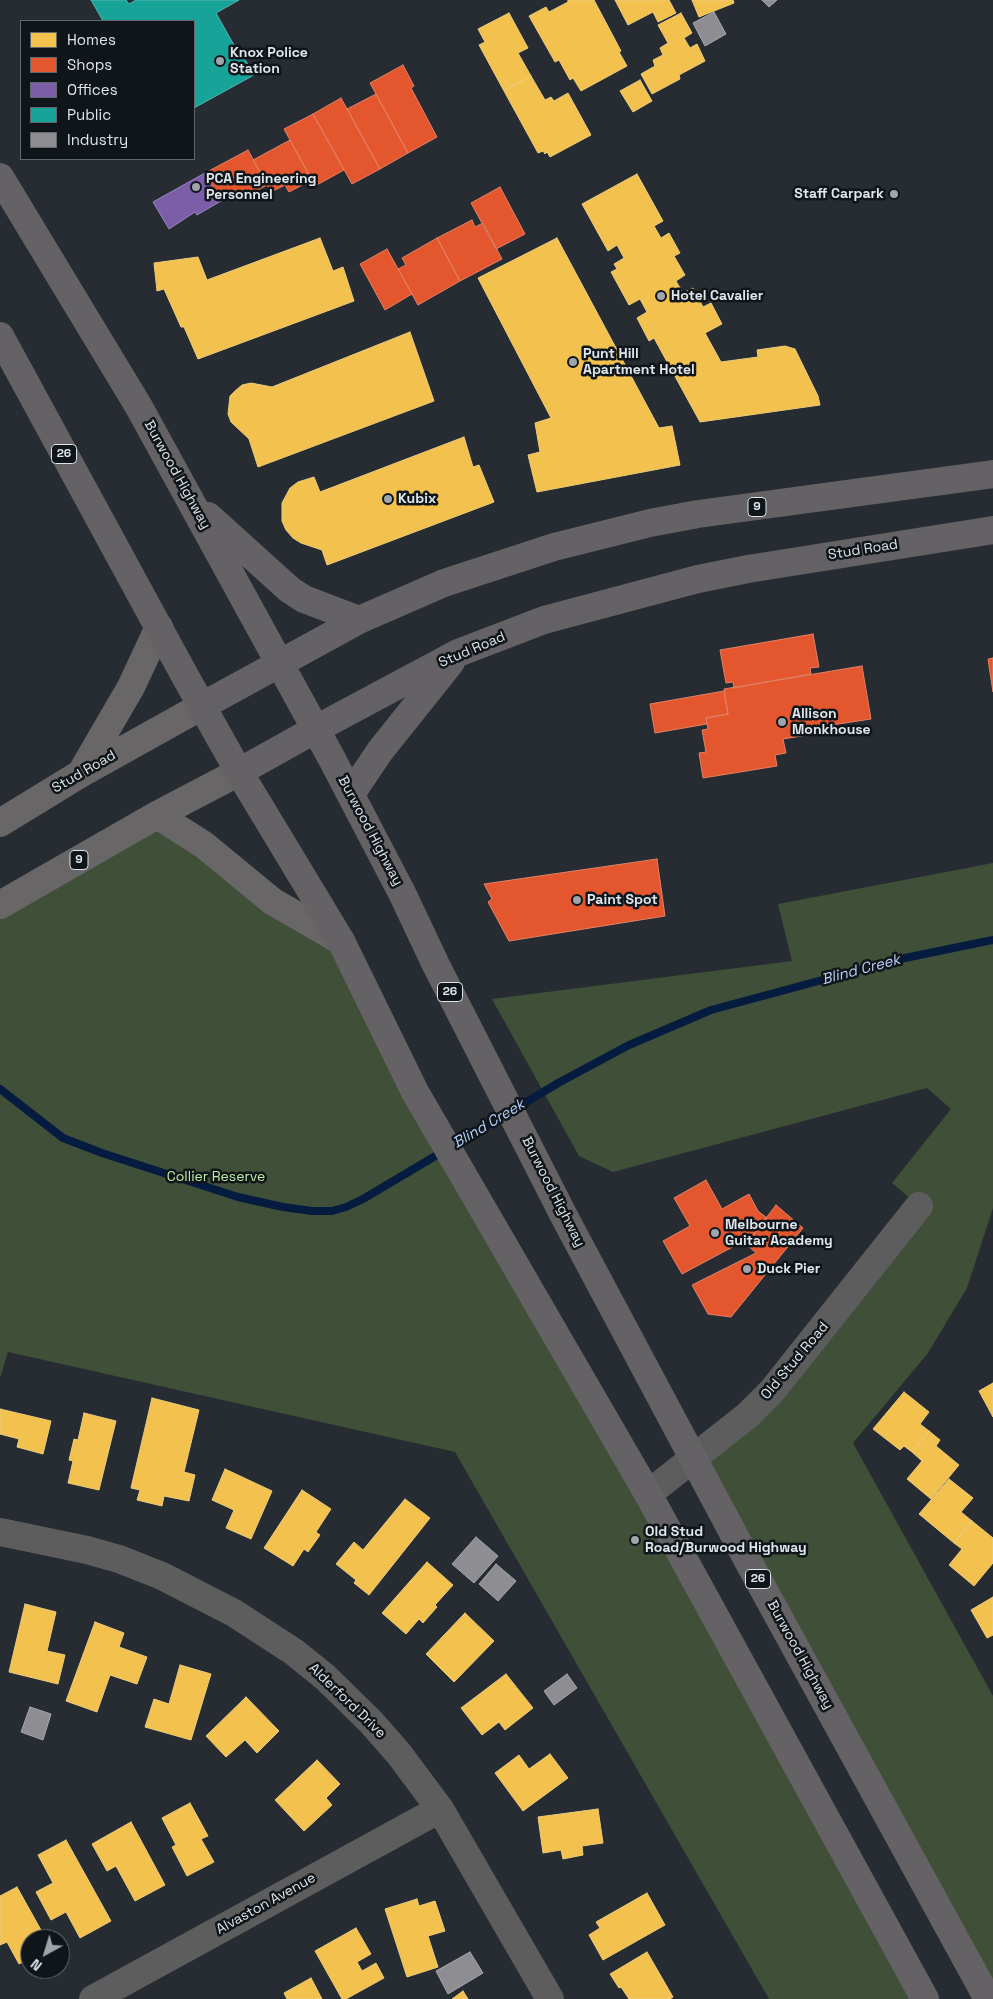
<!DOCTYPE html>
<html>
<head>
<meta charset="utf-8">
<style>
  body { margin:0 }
  #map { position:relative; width:993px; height:1999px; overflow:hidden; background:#262c32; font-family:"Space Grotesk",sans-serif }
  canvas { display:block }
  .legend { position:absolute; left:20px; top:20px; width:175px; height:140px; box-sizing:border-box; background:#0f1519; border:1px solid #62696d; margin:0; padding:6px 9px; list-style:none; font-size:15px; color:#dee6ec }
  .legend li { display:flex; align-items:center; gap:10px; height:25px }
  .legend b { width:25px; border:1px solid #62696d }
  .north { position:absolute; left:20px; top:1929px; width:50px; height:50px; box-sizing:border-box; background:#0f1519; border:1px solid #62696d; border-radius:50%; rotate:219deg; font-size:14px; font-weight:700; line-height:20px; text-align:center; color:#dee6ec }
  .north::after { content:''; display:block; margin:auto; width:18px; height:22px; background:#9ea5ab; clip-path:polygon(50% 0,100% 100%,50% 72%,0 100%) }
</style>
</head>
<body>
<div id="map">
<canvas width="993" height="1999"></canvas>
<ul class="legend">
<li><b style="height:14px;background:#f2c14e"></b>Homes</li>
<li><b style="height:14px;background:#e4572e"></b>Shops</li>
<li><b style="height:14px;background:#7b5ea7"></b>Offices</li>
<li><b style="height:14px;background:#17a398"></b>Public</li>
<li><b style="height:14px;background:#8d8d92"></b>Industry</li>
</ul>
<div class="north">N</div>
</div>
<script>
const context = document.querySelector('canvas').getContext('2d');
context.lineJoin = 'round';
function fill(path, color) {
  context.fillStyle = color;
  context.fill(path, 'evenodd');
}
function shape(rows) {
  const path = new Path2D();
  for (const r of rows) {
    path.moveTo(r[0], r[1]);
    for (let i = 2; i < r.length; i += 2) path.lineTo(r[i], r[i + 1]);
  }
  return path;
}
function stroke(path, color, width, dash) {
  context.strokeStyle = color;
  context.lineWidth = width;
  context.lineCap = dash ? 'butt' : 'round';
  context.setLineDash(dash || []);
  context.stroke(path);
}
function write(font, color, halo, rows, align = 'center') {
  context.font = font + ' "Space Grotesk",sans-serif';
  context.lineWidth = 5;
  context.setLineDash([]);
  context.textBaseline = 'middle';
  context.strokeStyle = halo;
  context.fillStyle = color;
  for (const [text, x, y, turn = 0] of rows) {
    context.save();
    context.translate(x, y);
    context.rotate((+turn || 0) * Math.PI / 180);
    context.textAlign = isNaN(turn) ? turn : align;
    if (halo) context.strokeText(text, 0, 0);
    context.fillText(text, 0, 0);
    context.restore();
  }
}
fill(shape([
  [157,815,341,941,925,1999,769,1999,455,1452,8,1352,0,1378,0,904],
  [993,863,993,1208,967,1288,928,1353,853,1443,993,1696,993,1999,694,1459,919,1206,892,1183,951,1109,927,1088,613,1172,579,1156,492,999,792,961,778,904]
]), '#3f4f38');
const homes = shape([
  [568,0,594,0,621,51,619,52,627,66,581,91,573,78,570,80,559,60,555,62,529,16,546,7,549,12,568,2,568,0],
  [615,0,669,0,676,13,658,22,653,12,628,25,615,0],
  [692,0,733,0,734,3,699,17,692,0],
  [509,13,528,48,518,53,531,76,504,91,479,45,485,42,478,29,509,13],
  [681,13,692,33,684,38,690,48,697,44,705,61,679,75,680,79,652,94,641,74,655,66,653,60,663,55,660,48,668,43,658,25,681,13],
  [531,76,545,100,551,97,554,101,568,93,591,135,550,157,547,152,545,154,543,151,538,153,504,91,531,76],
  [640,80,652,101,633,112,620,91,640,80],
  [637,174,663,221,654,226,661,238,669,233,680,253,674,256,685,275,676,281,683,293,693,288,703,307,711,303,722,324,705,333,721,362,758,357,757,350,785,346,795,349,818,396,820,405,700,422,654,338,649,341,637,318,647,312,640,299,629,305,611,272,617,269,614,264,624,258,617,245,608,251,582,204,637,174],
  [320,238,333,271,343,267,354,301,198,359,184,327,181,327,164,289,157,291,154,263,198,257,207,280,320,238],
  [557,238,659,428,672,426,680,465,537,492,528,455,540,452,535,423,551,418,478,278,557,238],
  [410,332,434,401,258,467,249,439,231,422,228,414,230,396,235,391,242,385,251,383,272,387,410,332],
  [464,437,473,467,479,465,494,502,327,565,322,550,301,543,293,538,286,530,282,521,282,503,290,488,298,482,314,477,320,492,464,437],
  [993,1383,993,1417,979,1391,993,1383],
  [904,1392,929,1412,920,1424,929,1431,912,1452,904,1446,900,1450,873,1429,904,1392],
  [152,1398,199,1410,184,1472,195,1475,189,1501,164,1496,162,1506,137,1500,140,1490,131,1488,152,1398],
  [0,1409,51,1421,43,1454,17,1447,19,1439,0,1434,0,1409],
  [84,1413,116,1421,99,1490,68,1483,73,1461,69,1460,74,1439,78,1440,84,1413],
  [929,1431,940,1440,936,1446,959,1465,931,1499,907,1479,922,1461,912,1452,929,1431],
  [225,1469,272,1491,251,1539,226,1528,234,1510,212,1500,225,1469],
  [949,1479,973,1498,961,1512,972,1521,954,1543,919,1514,949,1479],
  [302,1490,331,1509,316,1532,320,1535,308,1552,304,1549,293,1566,264,1548,302,1490],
  [405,1499,430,1518,369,1595,354,1583,356,1580,336,1564,354,1542,363,1550,405,1499],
  [972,1521,993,1538,993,1563,974,1586,949,1565,962,1549,954,1543,972,1521],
  [427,1562,453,1585,435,1605,437,1607,423,1623,419,1619,406,1634,382,1613,427,1562],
  [993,1597,993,1635,987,1638,971,1610,993,1597],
  [25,1604,56,1612,47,1651,65,1655,58,1684,9,1672,25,1604],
  [465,1613,494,1641,454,1682,426,1654,465,1613],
  [95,1622,124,1633,119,1647,147,1657,137,1684,110,1675,97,1712,66,1701,95,1622],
  [180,1665,211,1674,191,1740,145,1727,154,1699,169,1704,180,1665],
  [506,1674,533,1708,505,1730,499,1722,482,1735,461,1708,506,1674],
  [246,1697,279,1731,257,1753,245,1740,226,1757,206,1736,246,1697],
  [550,1754,568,1778,523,1811,495,1773,519,1755,529,1769,550,1754],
  [317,1760,340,1784,326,1798,332,1805,304,1831,275,1800,317,1760],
  [190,1803,208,1836,201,1839,214,1862,187,1876,172,1847,176,1845,162,1818,190,1803],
  [598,1809,603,1843,582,1846,583,1855,563,1859,561,1850,543,1853,538,1817,598,1809],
  [131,1822,165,1885,135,1901,116,1866,107,1871,92,1844,131,1822],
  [66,1840,111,1921,80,1938,66,1912,51,1920,36,1892,53,1883,38,1855,66,1840],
  [17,1887,46,1939,30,1939,30,1958,19,1964,7,1942,0,1945,0,1896,17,1887],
  [647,1893,665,1925,603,1960,589,1935,600,1928,596,1922,647,1893],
  [417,1899,419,1906,435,1901,445,1931,428,1936,438,1967,407,1977,385,1909,417,1899],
  [356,1928,371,1954,357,1962,362,1971,376,1963,384,1978,346,1999,342,1999,315,1951,356,1928],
  [647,1952,673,1997,670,1999,629,1999,621,1987,619,1988,610,1974,647,1952],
  [311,1978,322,1999,287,1999,284,1993,311,1978],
  [463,1991,468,1999,452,1999,463,1991]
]);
fill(homes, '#f2c14e');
stroke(homes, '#eccc7d', 1);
const shops = shape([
  [403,65,414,86,411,88,437,137,408,153,370,83,403,65],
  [376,94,408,153,380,169,347,109,376,94],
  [341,98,380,169,352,184,313,114,341,98],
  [313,114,344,170,315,186,284,129,313,114],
  [290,140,312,180,289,192,285,185,271,192,253,160,290,140],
  [248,150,267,185,243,198,240,191,221,201,205,173,248,150],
  [500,187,525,234,496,249,471,203,500,187],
  [472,220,475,227,483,223,502,259,460,281,437,238,472,220],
  [437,238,460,281,418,305,398,269,406,265,402,258,437,238],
  [387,249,412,294,385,310,360,264,387,249],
  [813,634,819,667,810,668,811,674,734,688,733,682,726,683,720,650,813,634],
  [993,658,993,692,988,659,993,658],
  [862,666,871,719,825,726,826,732,783,739,786,753,775,755,777,766,703,778,699,753,706,752,702,730,708,729,706,718,728,714,724,689,862,666],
  [724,691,728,714,706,718,707,724,655,733,650,704,724,691],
  [657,859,665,916,509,941,488,902,492,899,484,884,657,859],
  [706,1180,722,1209,749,1194,758,1211,767,1218,746,1244,742,1242,682,1274,663,1241,690,1226,674,1198,706,1180],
  [776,1205,803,1228,731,1317,708,1314,692,1285,756,1253,746,1244,776,1205]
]);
fill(shops, '#e4572e');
stroke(shops, '#e28267', 1);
const offices = shape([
  [205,173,221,201,197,215,195,212,169,229,153,202,205,173]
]);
fill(offices, '#7b5ea7');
stroke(offices, '#9987bc', 1);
const public = shape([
  [91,0,126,0,129,4,136,0,239,0,216,13,235,47,237,45,254,75,194,108,194,21,103,21,91,0]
]);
fill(public, '#17a398');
stroke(public, '#53b7b1', 1);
const industry = shape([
  [762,0,777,0,769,7,762,0],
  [714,12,726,34,705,46,693,23,714,12],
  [476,1537,498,1556,474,1583,452,1564,476,1537],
  [496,1564,516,1581,498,1601,479,1584,496,1564],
  [567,1674,577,1688,554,1705,544,1691,567,1674],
  [30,1707,51,1714,43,1740,21,1732,30,1707],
  [470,1952,483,1973,448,1994,436,1971,470,1952]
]);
fill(industry, '#8d8d92');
stroke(industry, '#a5a8ad', 1);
stroke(shape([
  [0,1089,63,1138,102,1153,238,1197,283,1207,312,1211,332,1211,346,1207,363,1199,560,1082,629,1045,711,1010,900,959,993,940]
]), '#051c40', 8);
stroke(shape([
  [648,1494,748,1415,772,1391,919,1206],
  [0,1532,87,1550,119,1559,162,1576,234,1613,294,1652,325,1677,371,1722,399,1754,440,1809,550,1999],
  [93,1999,440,1809]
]), '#5d5d5e', 28);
stroke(shape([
  [81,773,131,687,159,627],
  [157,815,204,845,272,901,341,941],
  [0,823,80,774,202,706],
  [0,905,157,815,239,772]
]), '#686667', 28);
stroke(shape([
  [0,177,139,407,332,759,402,893,436,965,565,1218,748,1561,988,1999],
  [0,336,185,676,239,772,341,941,415,1092,648,1494,925,1999],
  [208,516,290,590,304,599,359,620],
  [202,706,359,620,444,583,554,547,650,523,698,514,993,474],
  [239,772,316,729,458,653,544,620,698,579,748,569,993,530],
  [351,794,380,751,451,662]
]), '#646264', 28);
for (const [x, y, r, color] of [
  [220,61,5,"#9ea5ab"],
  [196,187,5,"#9ea5ab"],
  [894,194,5,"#9ea5ab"],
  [661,296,5,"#9ea5ab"],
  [573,362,5,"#9ea5ab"],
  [388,499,5,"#9ea5ab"],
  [782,722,5,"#9ea5ab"],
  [577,900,5,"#9ea5ab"],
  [715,1233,5,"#9ea5ab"],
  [747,1269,5,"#9ea5ab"],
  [635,1540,5,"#9ea5ab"]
]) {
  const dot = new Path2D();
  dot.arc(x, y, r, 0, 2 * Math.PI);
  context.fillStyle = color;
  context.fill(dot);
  stroke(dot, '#0f1519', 2);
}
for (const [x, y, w] of [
  [64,454,25],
  [757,507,18],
  [79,860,18],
  [450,992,25],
  [758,1579,25]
]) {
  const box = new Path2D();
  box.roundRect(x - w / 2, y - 9.5, w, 19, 4);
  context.fillStyle = '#0f1519';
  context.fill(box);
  stroke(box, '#dee6ec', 1);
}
write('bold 12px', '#dee6ec', null, [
  ["26",64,454],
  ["9",757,507],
  ["9",79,860],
  ["26",450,992],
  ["26",758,1579]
]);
write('bold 14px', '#dee6ec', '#0f1519', [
  ["Knox Police",230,53],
  ["Station",230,69],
  ["PCA Engineering",206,179],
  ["Personnel",206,195],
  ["Staff Carpark",884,194,"right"],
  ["Hotel Cavalier",671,296],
  ["Punt Hill",583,354],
  ["Apartment Hotel",583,370],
  ["Kubix",398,499],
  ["Allison",792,714],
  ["Monkhouse",792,730],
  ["Paint Spot",587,900],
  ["Melbourne",725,1225],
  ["Guitar Academy",725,1241],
  ["Duck Pier",757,1269],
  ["Old Stud",645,1532],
  ["Road/Burwood Highway",645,1548]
], 'left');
write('14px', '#dee6ec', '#0f1519', [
  ["Burwood Highway",177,475,61],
  ["Stud Road",863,550,-9],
  ["Stud Road",472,650,-23],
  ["Stud Road",84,772,-30],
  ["Burwood Highway",370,831,62],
  ["Burwood Highway",553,1192,63],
  ["Old Stud Road",795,1361,-50],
  ["Burwood Highway",800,1655,61],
  ["Alderford Drive",347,1701,44],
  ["Alvaston Avenue",266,1904,-29]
]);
write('14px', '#bdeca2', '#0f1519', [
  ["Collier Reserve",216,1177]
]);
write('italic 15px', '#b5d0fa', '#0f1519', [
  ["Blind Creek",861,970,-15],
  ["Blind Creek",489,1124,-31]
]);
</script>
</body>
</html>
